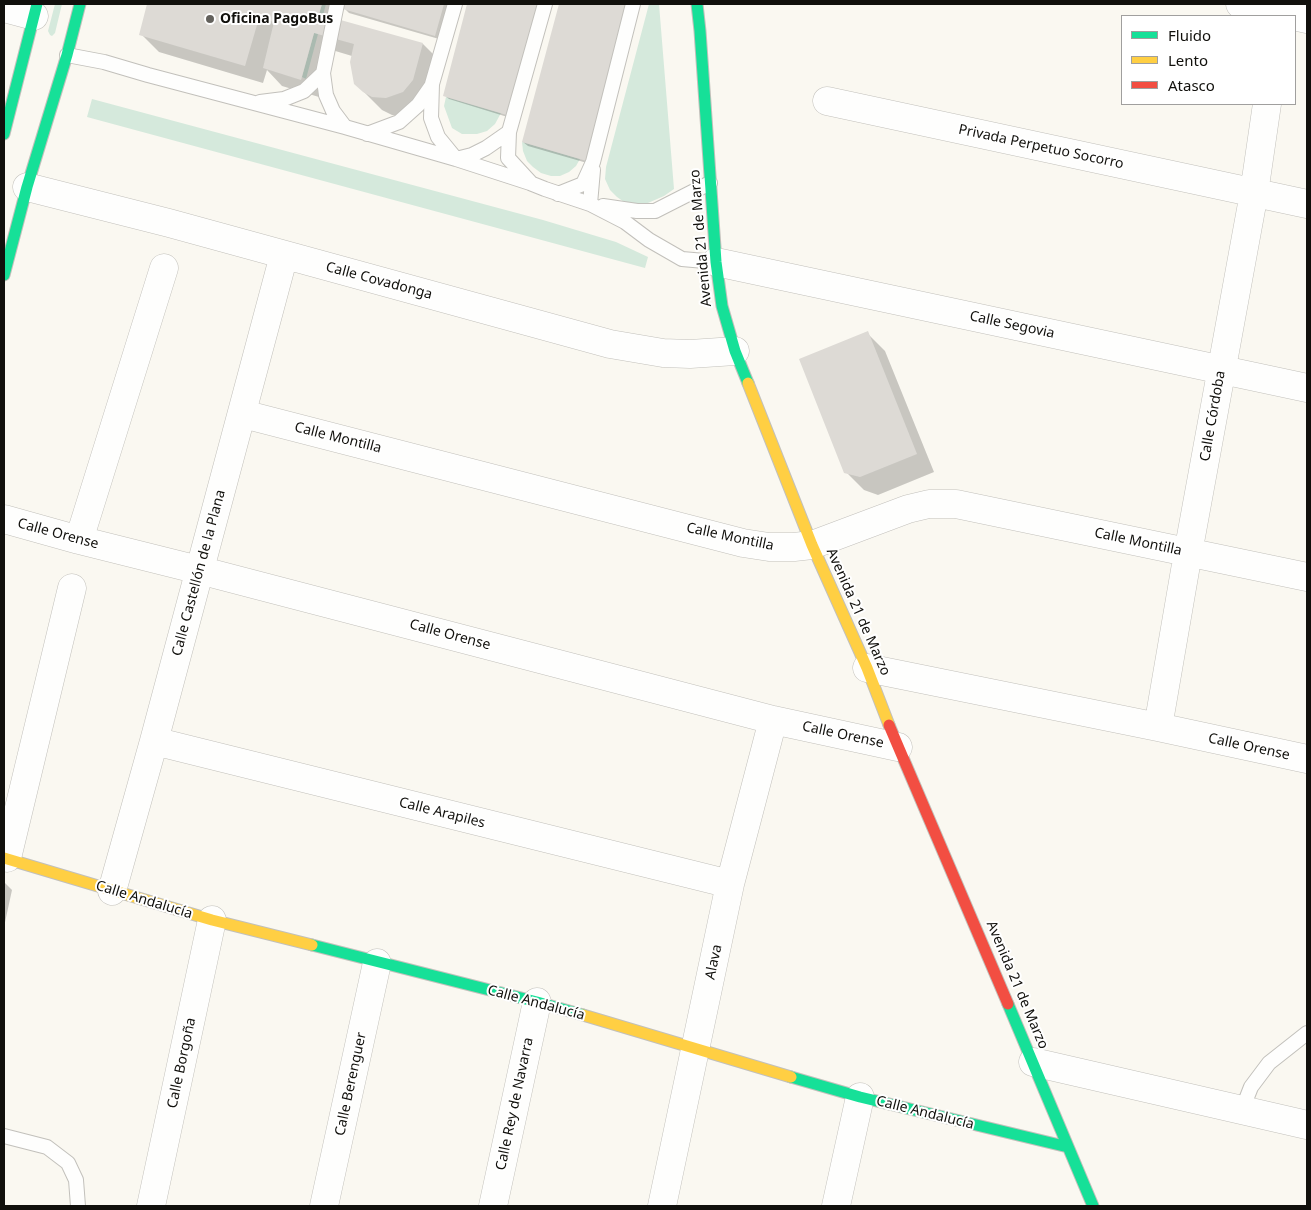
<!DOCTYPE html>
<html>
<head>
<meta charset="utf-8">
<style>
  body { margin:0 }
  #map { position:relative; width:1311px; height:1210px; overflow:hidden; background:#faf8f1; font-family:"Noto Sans",sans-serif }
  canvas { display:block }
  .frame { position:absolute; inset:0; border:5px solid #11100c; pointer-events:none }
  .legend { position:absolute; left:1121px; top:15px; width:175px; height:90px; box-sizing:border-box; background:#fff; border:1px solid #a09f9e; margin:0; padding:6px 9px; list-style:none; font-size:15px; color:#11100c }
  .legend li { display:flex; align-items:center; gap:10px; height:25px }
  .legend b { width:25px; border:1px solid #a09f9e }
</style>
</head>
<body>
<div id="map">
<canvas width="1311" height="1210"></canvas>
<div class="frame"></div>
<ul class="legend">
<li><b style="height:6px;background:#16e098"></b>Fluido</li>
<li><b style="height:6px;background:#ffcf43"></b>Lento</li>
<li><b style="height:6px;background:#f24e42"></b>Atasco</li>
</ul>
</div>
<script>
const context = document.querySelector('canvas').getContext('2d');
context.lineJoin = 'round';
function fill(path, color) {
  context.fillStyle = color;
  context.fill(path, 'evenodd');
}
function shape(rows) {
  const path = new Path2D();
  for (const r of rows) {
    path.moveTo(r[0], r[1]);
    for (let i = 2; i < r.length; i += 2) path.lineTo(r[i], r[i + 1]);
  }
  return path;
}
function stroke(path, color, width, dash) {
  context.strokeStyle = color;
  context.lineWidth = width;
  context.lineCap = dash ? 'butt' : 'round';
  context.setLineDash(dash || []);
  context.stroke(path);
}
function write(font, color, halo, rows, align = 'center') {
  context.font = font + ' "Noto Sans",sans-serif';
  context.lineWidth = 4;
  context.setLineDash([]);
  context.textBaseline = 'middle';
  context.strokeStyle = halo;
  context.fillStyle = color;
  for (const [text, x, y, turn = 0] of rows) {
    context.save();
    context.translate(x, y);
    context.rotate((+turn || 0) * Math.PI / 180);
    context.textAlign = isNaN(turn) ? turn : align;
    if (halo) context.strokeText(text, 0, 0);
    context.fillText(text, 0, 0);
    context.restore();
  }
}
fill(shape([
  [55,4,62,4,55,33,52,36,50,35,48,31],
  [322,4,326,4,306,79,302,77],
  [649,4,659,4,674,189,664,196,641,206,627,204,617,197,610,190,605,179,606,167],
  [446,97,501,113,495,124,487,131,477,134,462,134,452,128,444,106],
  [92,99,543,220,616,242,648,257,645,268,87,117],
  [522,142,580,159,576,166,569,172,560,176,551,176,541,173,533,167,527,161,523,151]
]), '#d5e9dc');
fill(shape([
  [148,4,334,4,340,21,423,44,441,62,404,116,392,115,382,110,355,83,352,56,332,50,319,97,282,86,267,70,263,83,159,52,141,34],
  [346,4,448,4,439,39,349,13,345,9],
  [468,4,544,4,514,119,449,99,444,95],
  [560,4,634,4,594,165,528,146,523,142],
  [867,333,885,351,934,472,878,495,864,490,846,472],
  [4,882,12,890,4,927]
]), '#0003');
fill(shape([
  [147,4,322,4,319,14,423,43,413,80,403,92,386,98,372,97,363,92,354,84,350,62,354,44,314,33,301,80,263,68,274,22,259,18,245,66,139,35],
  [345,4,444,4,435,36,343,9],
  [467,4,539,4,510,116,443,96],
  [559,4,629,4,590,162,522,142],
  [868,331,917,454,860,477,844,473,799,359]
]), '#dddad5');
const lane = shape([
  [337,4,323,73,326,95,333,111,345,127],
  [455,4,432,84,431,118,438,137,456,159,472,155,486,148,509,132],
  [67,55,104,62,148,75,345,127,456,159,530,183,545,189,590,204,625,222,649,240,682,259,716,262],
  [260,102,284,99,304,91,323,73],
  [367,134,399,122,418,105,432,85],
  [530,182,508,158,509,132,545,4],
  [558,194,583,184,593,162,633,4],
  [590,204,593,170],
  [603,206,637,211,655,211,710,183],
  [1242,1110,1251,1087,1269,1063,1307,1033],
  [4,1136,47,1147,68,1163,76,1180,78,1206]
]);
const street = shape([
  [1240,4,1307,19],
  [4,8,34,16],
  [827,101,1307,204],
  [27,187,169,223,610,344,663,353,690,354,735,351],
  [716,262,1307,388],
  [243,414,743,543,769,547,794,547,812,545,908,509,929,504,956,504,1307,577],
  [4,519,79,540,199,570,773,720,898,747],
  [79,540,164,268],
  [867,668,1158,727,1307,759],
  [1158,727,1188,553,1254,193,1267,104],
  [154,741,730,884],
  [7,858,72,588],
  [112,891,154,741,284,255],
  [1033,1062,1307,1125],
  [151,1206,212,920],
  [324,1206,377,963],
  [493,1206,537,1002],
  [662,1206,730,884,773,720],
  [836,1206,860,1097]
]);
const fast = shape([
  [697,4,700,31,716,262,722,306,735,351,748,383],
  [4,134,37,4],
  [4,275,27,187,67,55,80,4],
  [312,945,537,1002,583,1015],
  [1008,1004,1093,1206],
  [791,1077,860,1097,1068,1147]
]);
const slow = shape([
  [748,383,812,545,867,668,889,725],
  [4,858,212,920,312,945],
  [583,1015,791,1077]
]);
const jam = shape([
  [889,725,1008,1004]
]);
stroke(lane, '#c2c0bb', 16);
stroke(street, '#c2c0bb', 29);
stroke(fast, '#c2c0bb', 13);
stroke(slow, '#c2c0bb', 13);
stroke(jam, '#c2c0bb', 13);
stroke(lane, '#fefefd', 14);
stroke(street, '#fefefd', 28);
stroke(fast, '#16e098', 11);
stroke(slow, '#ffcf43', 11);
stroke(jam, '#f24e42', 11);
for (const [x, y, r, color] of [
  [210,19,5,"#63615c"]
]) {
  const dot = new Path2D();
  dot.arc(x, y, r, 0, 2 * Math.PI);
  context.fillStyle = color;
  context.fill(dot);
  stroke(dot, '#fff', 2);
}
write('bold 14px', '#11100c', '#fff', [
  ["Oficina PagoBus",220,19]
], 'left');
write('14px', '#11100c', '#fff', [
  ["Privada Perpetuo Socorro",1041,147,12],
  ["Avenida 21 de Marzo",701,238,-95],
  ["Calle Covadonga",379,281,15],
  ["Calle Segovia",1012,325,12],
  ["Calle Córdoba",1213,416,-80],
  ["Calle Montilla",338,438,14],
  ["Calle Orense",58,534,15],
  ["Calle Montilla",730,537,12],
  ["Calle Montilla",1138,542,12],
  ["Calle Castellón de la Plana",199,573,-75],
  ["Avenida 21 de Marzo",858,612,66],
  ["Calle Orense",450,635,15],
  ["Calle Orense",843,735,12],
  ["Calle Orense",1249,747,12],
  ["Calle Arapiles",442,813,14],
  ["Calle Andalucía",144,900,17],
  ["Alava",714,962,-78],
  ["Avenida 21 de Marzo",1017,985,67],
  ["Calle Andalucía",536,1003,15],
  ["Calle Borgoña",182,1063,-78],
  ["Calle Berenguer",351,1084,-78],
  ["Calle Rey de Navarra",515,1104,-78],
  ["Calle Andalucía",925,1113,14]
]);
</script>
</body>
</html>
